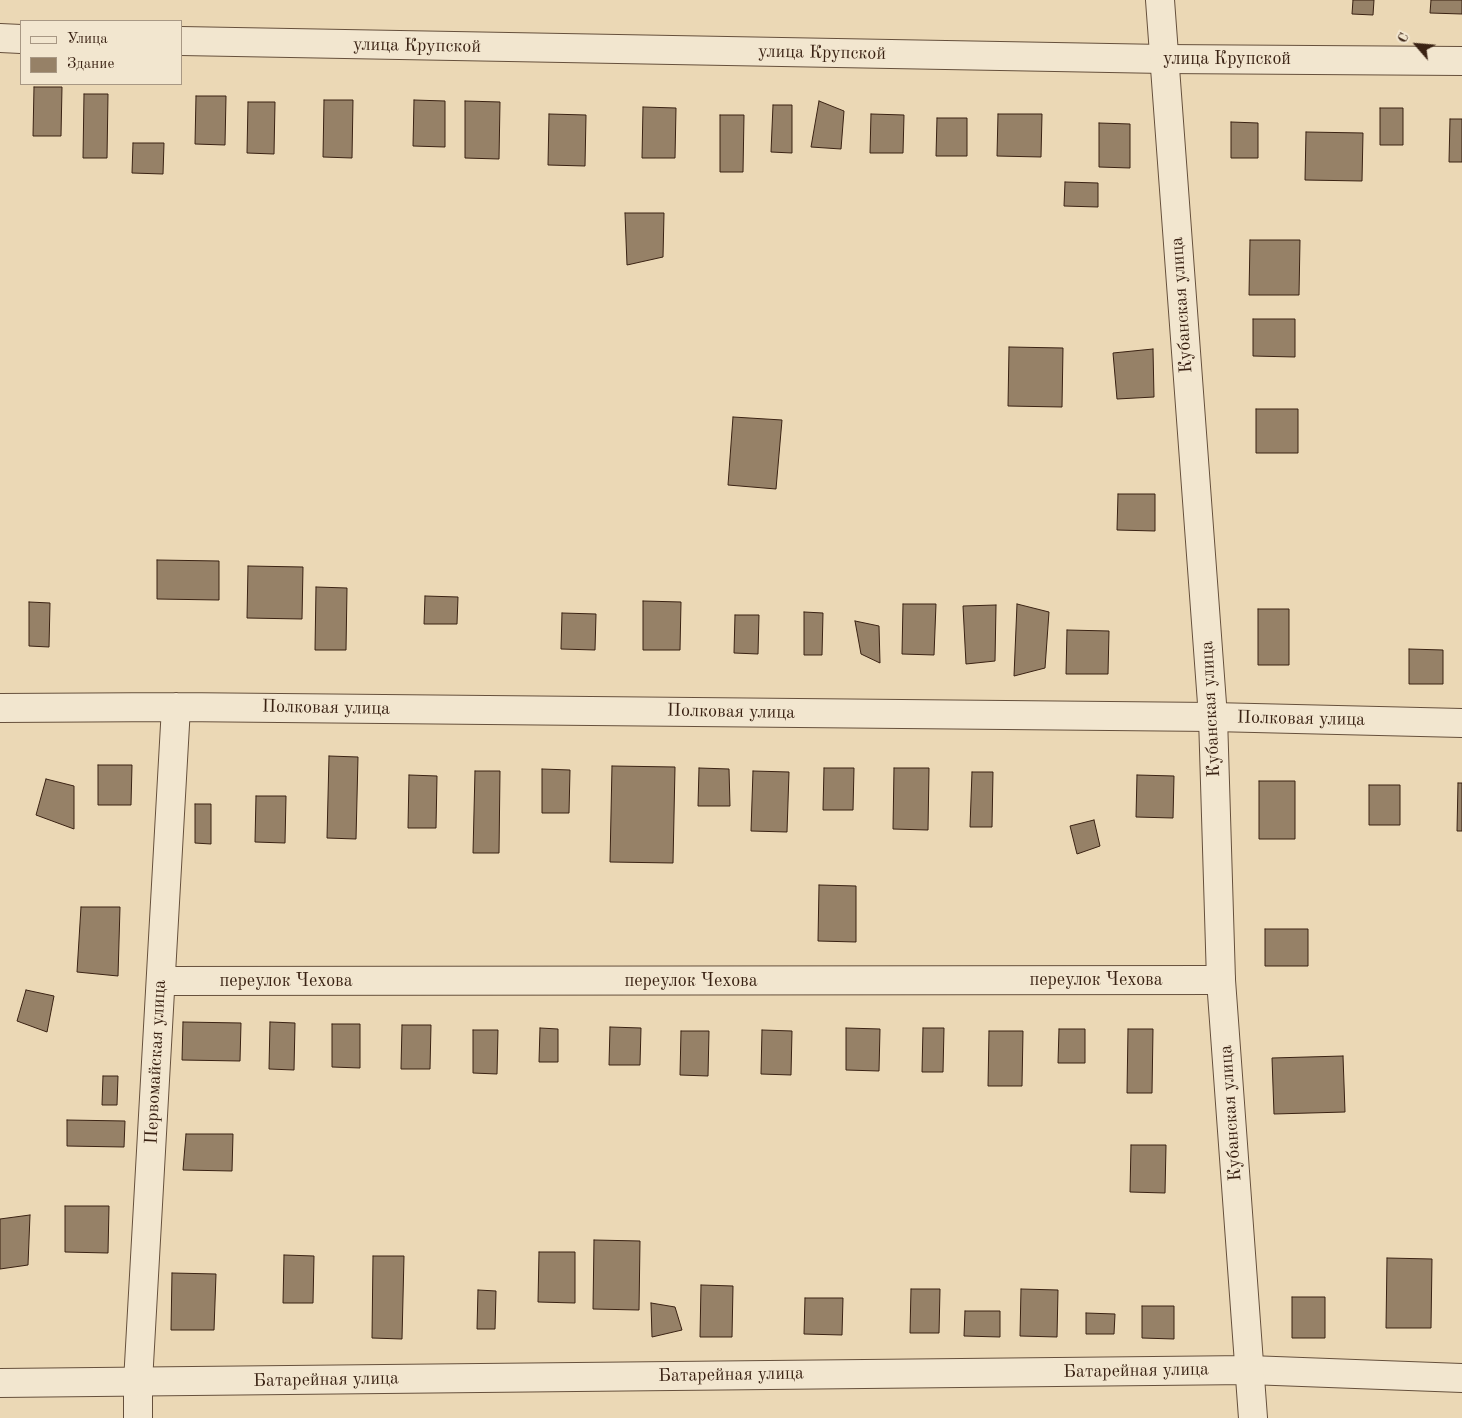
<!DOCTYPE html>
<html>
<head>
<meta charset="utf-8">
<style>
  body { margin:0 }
  #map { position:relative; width:1462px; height:1418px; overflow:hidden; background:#ebd8b5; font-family:"Old Standard TT",serif }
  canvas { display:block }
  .legend { position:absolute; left:20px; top:20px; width:162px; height:65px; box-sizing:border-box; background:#f2e6cf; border:1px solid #a89884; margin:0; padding:6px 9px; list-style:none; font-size:15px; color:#3a2213 }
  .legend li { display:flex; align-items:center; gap:10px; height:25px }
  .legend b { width:25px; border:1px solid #a89884 }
  .north { position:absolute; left:1392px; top:20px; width:50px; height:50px; -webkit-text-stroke:4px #f2e6cf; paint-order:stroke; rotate:297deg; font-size:14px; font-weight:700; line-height:20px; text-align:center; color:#3a2213 }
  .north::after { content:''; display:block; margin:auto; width:18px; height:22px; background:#3a2213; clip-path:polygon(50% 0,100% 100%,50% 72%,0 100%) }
</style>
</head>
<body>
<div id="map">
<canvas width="1462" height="1418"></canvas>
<ul class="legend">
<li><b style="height:6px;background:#f2e6cf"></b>Улица</li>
<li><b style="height:14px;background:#968167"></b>Здание</li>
</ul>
<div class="north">С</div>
</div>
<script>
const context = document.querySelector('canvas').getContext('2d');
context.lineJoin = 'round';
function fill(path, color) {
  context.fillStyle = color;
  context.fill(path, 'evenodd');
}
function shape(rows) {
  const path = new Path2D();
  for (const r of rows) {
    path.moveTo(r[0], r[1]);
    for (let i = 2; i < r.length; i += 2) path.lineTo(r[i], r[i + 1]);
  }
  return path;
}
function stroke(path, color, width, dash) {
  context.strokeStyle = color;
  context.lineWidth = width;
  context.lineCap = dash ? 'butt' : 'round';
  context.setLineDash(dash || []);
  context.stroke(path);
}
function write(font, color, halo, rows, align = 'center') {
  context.font = font + ' "Old Standard TT",serif';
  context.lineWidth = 4.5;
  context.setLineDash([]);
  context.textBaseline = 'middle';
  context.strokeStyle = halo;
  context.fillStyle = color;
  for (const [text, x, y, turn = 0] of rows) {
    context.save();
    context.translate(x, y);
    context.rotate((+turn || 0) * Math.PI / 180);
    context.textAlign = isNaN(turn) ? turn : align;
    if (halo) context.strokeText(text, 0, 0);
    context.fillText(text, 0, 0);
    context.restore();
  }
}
const building = shape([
  [1353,0,1374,0,1373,15,1352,14,1353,0],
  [1431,0,1462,0,1462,14,1430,13,1431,0],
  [34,87,62,87,61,136,33,136,34,87],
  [84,94,108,94,107,158,83,158,84,94],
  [196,96,226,96,225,145,195,144,196,96],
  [324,100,353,100,352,158,323,157,324,100],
  [414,100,445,101,445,147,413,146,414,100],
  [465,101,500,102,499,159,465,158,465,101],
  [819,101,844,111,841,149,811,147,819,101],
  [248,102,275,102,274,154,247,153,248,102],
  [773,105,792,105,792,153,771,152,773,105],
  [643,107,676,108,675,158,642,158,643,107],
  [1380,108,1403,108,1403,145,1380,145,1380,108],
  [549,114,586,115,585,166,548,165,549,114],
  [871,114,904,115,903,153,870,153,871,114],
  [998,114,1042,114,1041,157,997,156,998,114],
  [720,115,744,115,743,172,720,172,720,115],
  [937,118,967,118,967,156,936,156,937,118],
  [1450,119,1462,119,1462,162,1449,162,1450,119],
  [1231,122,1258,123,1258,158,1231,158,1231,122],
  [1099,123,1130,124,1130,168,1099,167,1099,123],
  [1306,132,1363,133,1362,181,1305,180,1306,132],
  [133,143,164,143,163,174,132,173,133,143],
  [1065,182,1098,183,1098,207,1064,206,1065,182],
  [625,213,664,213,663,257,627,265,625,213],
  [1250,240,1300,240,1299,295,1249,295,1250,240],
  [1253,319,1295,319,1295,357,1253,356,1253,319],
  [1009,347,1063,348,1062,407,1008,406,1009,347],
  [1153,349,1154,397,1117,399,1113,353,1153,349],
  [1256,409,1298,409,1298,453,1256,453,1256,409],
  [733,417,782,420,776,489,728,485,733,417],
  [1118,494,1155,494,1155,531,1117,530,1118,494],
  [157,560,219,561,219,600,157,599,157,560],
  [248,566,303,567,302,619,247,618,248,566],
  [316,587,347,588,346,650,315,650,316,587],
  [425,596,458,597,457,624,424,624,425,596],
  [643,601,681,602,680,650,643,650,643,601],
  [29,602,50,603,49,647,29,646,29,602],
  [903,604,936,604,934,655,902,654,903,604],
  [1017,604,1049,612,1045,668,1014,676,1017,604],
  [996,605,995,661,966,664,963,606,996,605],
  [1258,609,1289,609,1289,665,1258,665,1258,609],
  [804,612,823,613,822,655,804,655,804,612],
  [562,613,596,614,595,650,561,649,562,613],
  [735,615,759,615,758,654,734,653,735,615],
  [855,621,879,626,880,663,861,654,855,621],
  [1067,630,1109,631,1108,674,1066,674,1067,630],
  [1409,649,1443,650,1443,684,1409,684,1409,649],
  [329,756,358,757,356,839,327,838,329,756],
  [98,765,132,765,131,805,98,805,98,765],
  [612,766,675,767,673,863,610,862,612,766],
  [699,768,729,769,730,806,698,806,699,768],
  [824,768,854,768,853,810,823,810,824,768],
  [894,768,929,768,928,830,893,829,894,768],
  [542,769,570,770,569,813,542,813,542,769],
  [475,771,500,771,499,853,473,853,475,771],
  [753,771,789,772,787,832,751,831,753,771],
  [972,772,993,772,992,827,970,827,972,772],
  [409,775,437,776,436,828,408,828,409,775],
  [1137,775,1174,776,1173,818,1136,817,1137,775],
  [46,779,74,786,74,829,36,815,46,779],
  [1259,781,1295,781,1295,839,1259,839,1259,781],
  [1458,783,1462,783,1462,831,1457,831,1458,783],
  [1369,785,1400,785,1400,825,1369,825,1369,785],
  [256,796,286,796,285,843,255,842,256,796],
  [195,804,211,804,211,844,195,843,195,804],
  [1094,820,1100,846,1077,854,1070,826,1094,820],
  [819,885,856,886,856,942,818,941,819,885],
  [81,907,120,907,118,976,77,972,81,907],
  [1265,929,1308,929,1308,966,1265,966,1265,929],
  [26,990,54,996,47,1032,17,1021,26,990],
  [183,1022,241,1023,240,1061,182,1060,183,1022],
  [270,1022,295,1023,294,1070,269,1069,270,1022],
  [332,1024,360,1024,360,1068,332,1067,332,1024],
  [402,1025,431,1025,430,1069,401,1069,402,1025],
  [610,1027,641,1028,640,1065,609,1065,610,1027],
  [540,1028,558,1029,558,1062,539,1062,540,1028],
  [846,1028,880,1029,879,1071,846,1070,846,1028],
  [923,1028,944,1028,943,1072,922,1072,923,1028],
  [1059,1029,1085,1029,1085,1063,1058,1063,1059,1029],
  [1128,1029,1153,1029,1152,1093,1127,1093,1128,1029],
  [473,1030,498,1030,497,1074,473,1073,473,1030],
  [762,1030,792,1031,791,1075,761,1074,762,1030],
  [681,1031,709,1031,708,1076,680,1075,681,1031],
  [989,1031,1023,1031,1022,1086,988,1086,989,1031],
  [1343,1056,1345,1112,1274,1114,1272,1058,1343,1056],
  [103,1076,118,1076,117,1105,102,1105,103,1076],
  [67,1120,125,1121,124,1147,67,1146,67,1120],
  [186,1134,233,1134,232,1171,183,1170,186,1134],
  [1131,1145,1166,1145,1165,1193,1130,1192,1131,1145],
  [65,1206,109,1206,108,1253,65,1252,65,1206],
  [30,1215,28,1265,0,1269,0,1219,30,1215],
  [594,1240,640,1241,639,1310,593,1309,594,1240],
  [539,1252,575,1252,575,1303,538,1302,539,1252],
  [284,1255,314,1256,313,1303,283,1303,284,1255],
  [373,1256,404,1256,402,1339,372,1338,373,1256],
  [1387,1258,1432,1259,1431,1328,1386,1328,1387,1258],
  [172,1273,216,1274,214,1330,171,1330,172,1273],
  [701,1285,733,1286,732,1337,700,1337,701,1285],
  [911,1289,940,1289,939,1333,910,1333,911,1289],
  [1021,1289,1058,1290,1057,1337,1020,1336,1021,1289],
  [478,1290,496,1291,495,1329,477,1329,478,1290],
  [1292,1297,1325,1297,1325,1338,1292,1338,1292,1297],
  [805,1298,843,1298,842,1335,804,1334,805,1298],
  [651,1303,675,1307,682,1330,652,1337,651,1303],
  [1142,1306,1174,1306,1174,1339,1142,1338,1142,1306],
  [965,1311,1000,1311,1000,1337,964,1336,965,1311],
  [1086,1313,1115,1314,1114,1334,1086,1334,1086,1313]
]);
fill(building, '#968167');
stroke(building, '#3a2213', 1);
const minor = shape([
  [0,38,21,39],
  [181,41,1164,59,1462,61],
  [0,708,176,707,1213,717,1462,723],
  [161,981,1221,980],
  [1249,1370,1462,1378],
  [138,1418,138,1382,176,707]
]);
const tertiary = shape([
  [1160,0,1213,717,1221,980,1253,1418],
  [0,1383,1249,1370]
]);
stroke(minor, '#66503c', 30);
stroke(tertiary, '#66503c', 30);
stroke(minor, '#f2e6cf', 28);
stroke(tertiary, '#f2e6cf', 28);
write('18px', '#3a2213', '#f2e6cf', [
  ["улица Крупской",417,46,1],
  ["улица Крупской",822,53,1],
  ["улица Крупской",1227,59],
  ["Кубанская улица",1182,305,-94],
  ["Полковая улица",326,708,1],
  ["Кубанская улица",1211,709,-93],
  ["Полковая улица",731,712,1],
  ["Полковая улица",1301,719,1],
  ["переулок Чехова",1096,980],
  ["переулок Чехова",286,981],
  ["переулок Чехова",691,981],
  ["Первомайская улица",156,1062,-87],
  ["Кубанская улица",1231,1113,-94],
  ["Батарейная улица",1136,1371,-1],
  ["Батарейная улица",731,1375,-1],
  ["Батарейная улица",326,1380,-1]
]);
</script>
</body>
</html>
